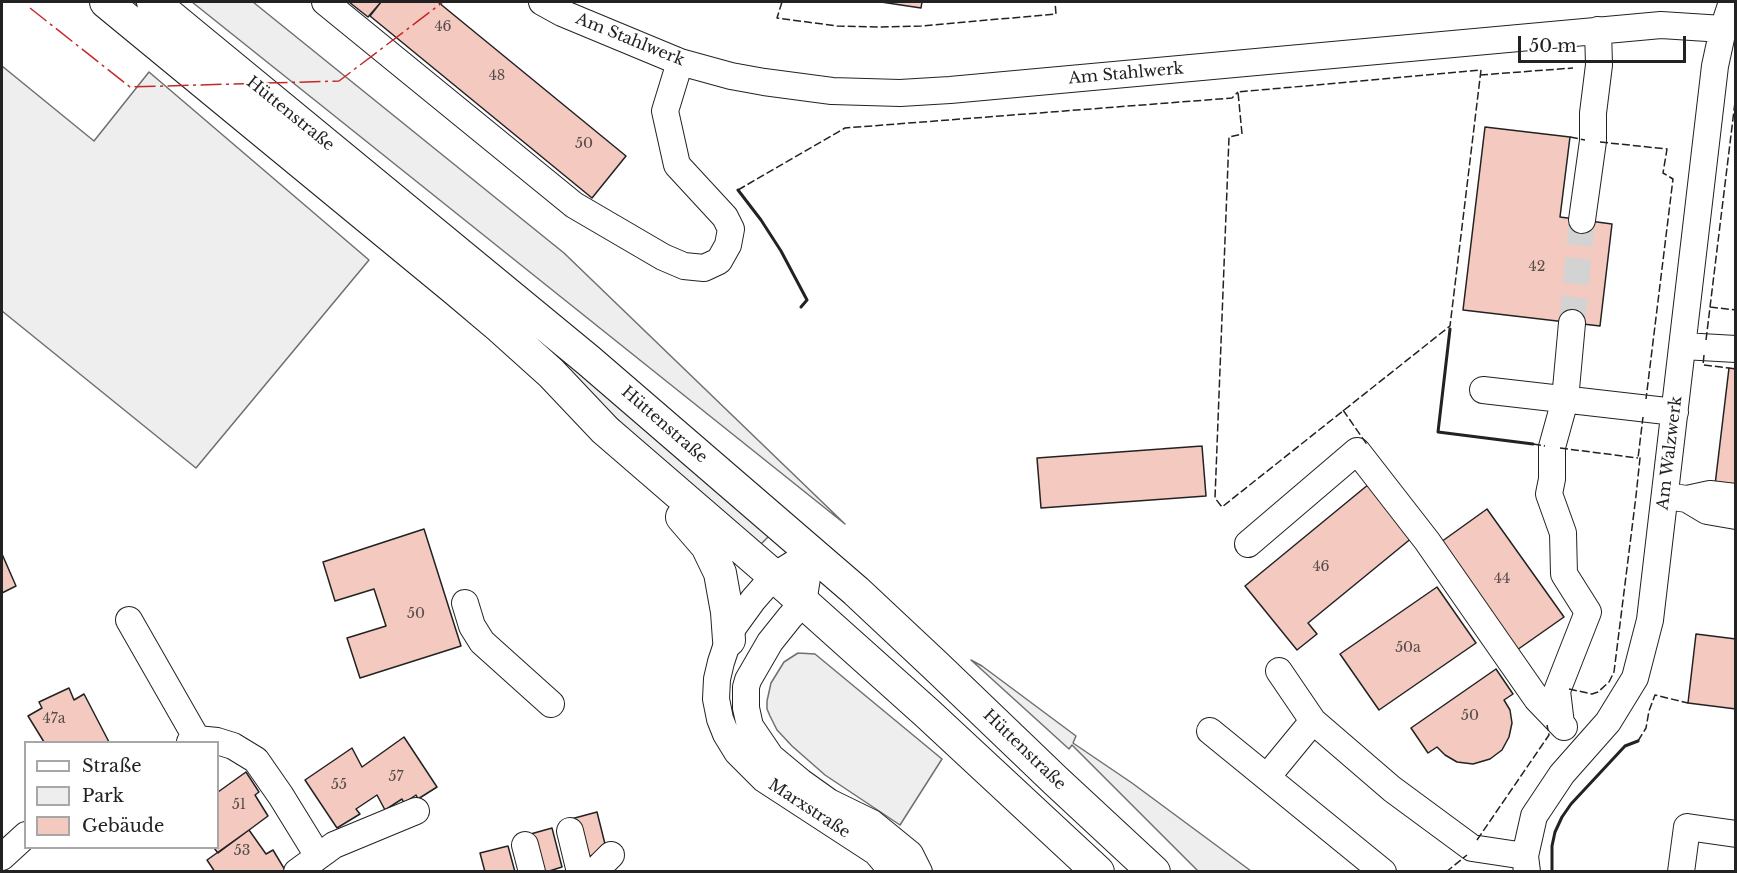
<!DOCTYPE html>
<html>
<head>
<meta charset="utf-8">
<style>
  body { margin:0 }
  #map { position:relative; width:1737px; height:873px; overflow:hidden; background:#fff; font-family:"Libre Baskerville",serif }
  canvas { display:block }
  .frame { position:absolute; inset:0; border:3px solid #222; pointer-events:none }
  .legend { position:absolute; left:24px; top:741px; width:195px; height:108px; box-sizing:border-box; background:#fff; border:2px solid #a7a7a7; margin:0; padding:8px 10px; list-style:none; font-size:18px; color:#222 }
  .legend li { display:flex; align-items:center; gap:12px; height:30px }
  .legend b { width:30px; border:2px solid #a7a7a7 }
  .scale { position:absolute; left:1518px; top:36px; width:168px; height:27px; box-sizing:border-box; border:3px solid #222; border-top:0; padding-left:8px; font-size:18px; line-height:21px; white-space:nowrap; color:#222; -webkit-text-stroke:4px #fff; paint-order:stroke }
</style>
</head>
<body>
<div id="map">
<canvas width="1737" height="873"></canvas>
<div class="frame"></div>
<ul class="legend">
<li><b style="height:8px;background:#fff"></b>Straße</li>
<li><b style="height:16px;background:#eee"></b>Park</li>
<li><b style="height:16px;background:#f3c9c0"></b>Gebäude</li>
</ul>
<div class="scale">50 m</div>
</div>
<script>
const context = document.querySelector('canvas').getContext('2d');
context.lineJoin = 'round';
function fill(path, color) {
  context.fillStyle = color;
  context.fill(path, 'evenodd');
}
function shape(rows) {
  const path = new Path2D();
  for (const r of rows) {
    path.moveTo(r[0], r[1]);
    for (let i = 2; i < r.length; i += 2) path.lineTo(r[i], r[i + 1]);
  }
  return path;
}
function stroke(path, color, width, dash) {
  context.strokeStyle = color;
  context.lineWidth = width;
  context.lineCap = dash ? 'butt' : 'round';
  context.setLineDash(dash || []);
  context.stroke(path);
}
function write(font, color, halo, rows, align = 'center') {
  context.font = font + ' "Libre Baskerville",serif';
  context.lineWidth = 4.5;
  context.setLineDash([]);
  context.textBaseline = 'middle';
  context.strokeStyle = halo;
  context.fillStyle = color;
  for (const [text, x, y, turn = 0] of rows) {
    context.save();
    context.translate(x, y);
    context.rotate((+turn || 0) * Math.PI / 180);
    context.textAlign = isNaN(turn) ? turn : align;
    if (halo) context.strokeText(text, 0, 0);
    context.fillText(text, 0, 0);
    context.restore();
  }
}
const green = shape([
  [125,2,134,2,445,256,769,536,758,547,745,536,501,313,125,2],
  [192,2,253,2,564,253,845,524,192,2],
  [2,66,94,141,149,72,369,260,196,468,2,311,2,66],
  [798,653,815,654,942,759,900,825,825,775,792,746,777,730,770,716,767,709,767,701,771,683,784,662,798,653],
  [971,660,982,666,1076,736,1073,743,1132,783,1251,871,1198,871,1072,745,1069,749,971,660]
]);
fill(green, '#eee');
stroke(green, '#6f6f6f', 1.5);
const building = shape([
  [349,2,381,2,368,17,349,2],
  [381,2,438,2,626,156,592,198,370,16,381,2],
  [881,2,922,2,921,8,881,2],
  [1485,127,1570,137,1560,217,1612,224,1600,326,1463,310,1485,127],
  [1729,368,1736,369,1736,488,1715,485,1729,368],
  [1202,446,1206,496,1041,508,1037,458,1202,446],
  [1369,484,1413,537,1308,623,1317,634,1297,650,1245,586,1369,484],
  [1487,509,1564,617,1517,650,1441,542,1487,509],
  [424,529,461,646,360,678,347,638,386,626,374,589,335,601,323,562,424,529],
  [2,554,16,586,2,593,2,554],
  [1437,587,1476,643,1379,710,1340,654,1437,587],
  [1696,634,1736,639,1736,709,1688,703,1696,634],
  [1496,669,1513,694,1504,700,1510,710,1512,723,1509,737,1502,750,1490,759,1473,764,1457,762,1445,755,1437,747,1428,753,1411,728,1496,669],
  [69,688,74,700,84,694,109,742,44,742,28,716,42,708,39,702,69,688],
  [404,737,437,787,418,799,416,795,404,803,402,799,385,810,377,795,356,809,360,814,337,828,305,780,352,748,362,767,404,737],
  [246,772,259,792,255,795,268,816,218,853,214,848,218,848,218,792,246,772],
  [597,812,607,852,581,858,571,819,597,812],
  [552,828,562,867,546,872,536,872,527,835,552,828],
  [249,830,266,854,273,850,285,870,283,872,215,872,207,860,249,830],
  [508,846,515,872,485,872,480,853,508,846]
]);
fill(building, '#f3c9c0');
stroke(building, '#222', 1.5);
stroke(shape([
  [1572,323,1582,220]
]), '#d3d3d3', 26, [26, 13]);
const minor = shape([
  [325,2,574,205,663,257,684,266,704,268,719,261,728,245,731,229,725,217,677,165,665,111,680,62],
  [542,2,562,13,680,62,731,76,764,82,832,91,900,93,950,90,1661,25,1723,29],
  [1582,220,1593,141,1593,113,1599,65,1598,30],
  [1683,346,1736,349],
  [1483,390,1675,412],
  [1665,496,1687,499,1710,494,1736,497],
  [1687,499,1707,511,1736,516],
  [1248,544,1357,451,1427,541,1537,699,1561,724],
  [811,553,774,576,753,600,732,629,721,662,717,679,716,699,720,719,726,734,737,752,764,779,876,852,893,872],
  [811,553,803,603,790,617,770,642,748,680,746,687,746,708,750,726,771,757,801,782,829,802,872,823,910,854,919,872],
  [465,603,472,626,482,642,551,704],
  [129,620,197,739],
  [1279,671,1313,721,1392,789,1472,848,1525,856],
  [1564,727,1561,724,1557,691,1588,612,1564,574,1563,533,1549,494,1552,479,1552,447,1565,400,1572,323],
  [1210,731,1383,872],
  [190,742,197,739,217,741,233,746,256,760,281,796,318,856],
  [1267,777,1313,721],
  [570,831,580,872],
  [525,845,532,872],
  [2,857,26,835],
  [297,872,334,845,416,811],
  [594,872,611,855],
  [1527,872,1525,856,1534,816,1562,774,1608,722,1635,678,1650,620,1715,66,1723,29,1732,2],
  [1681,872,1687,827,1736,834]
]);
const major = shape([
  [106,2,456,290,501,328,551,373,605,430,774,576,927,713,1098,872],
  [153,2,588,360,856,591,936,666,1056,781,1154,872],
  [682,517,707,546,720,573,727,612,729,640]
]);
stroke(minor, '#222', 28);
stroke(major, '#222', 34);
stroke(minor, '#fff', 26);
stroke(major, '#fff', 32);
stroke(shape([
  [782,2,777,18,837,26,880,27,921,26,1056,14,1055,2],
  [1481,70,1450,326,1222,507,1215,498,1229,137,1242,134,1238,92,1481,70],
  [1480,75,1573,68],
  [1570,137,1585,140],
  [1600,142,1667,149,1663,173,1673,179,1646,399],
  [738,190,845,128,1232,98,1238,92],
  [1710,307,1736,310],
  [1706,340,1736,94],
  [1704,355,1703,365,1729,368],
  [1343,410,1368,446],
  [1533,444,1545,446],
  [1560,448,1638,458],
  [1569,689,1592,694,1598,692,1609,682,1614,672,1636,496,1640,458,1638,458,1643,417],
  [1638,741,1646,728,1649,711,1655,695,1688,703],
  [1477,840,1549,735,1547,725],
  [1446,872,1467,855]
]), '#222', 1.5, [8, 3]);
stroke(shape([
  [738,190,761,220,781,251,807,300,801,307],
  [1450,329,1438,432,1533,444],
  [1552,872,1552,846,1555,832,1562,817,1571,804,1625,746,1638,741]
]), '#222', 3);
stroke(shape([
  [30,8,130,87,339,81,443,2]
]), '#c62828', 1.5, [21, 4.5, 3, 4.5]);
write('14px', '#564c4a', null, [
  ["46",443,27],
  ["48",497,76],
  ["50",584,144],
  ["42",1537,267],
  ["46",1321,567],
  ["44",1502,579],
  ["50",416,614],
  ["50a",1408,648],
  ["50",1470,716],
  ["47a",54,719],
  ["57",396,777],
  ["55",339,785],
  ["51",239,805],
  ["53",242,851]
]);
write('16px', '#222', '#fff', [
  ["Am Stahlwerk",630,40,22],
  ["Am Stahlwerk",1126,74,-5],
  ["Hüttenstraße",290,114,39],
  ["Hüttenstraße",664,425,41],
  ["Am Walzwerk",1670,453,-83],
  ["Hüttenstraße",1024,750,44],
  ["Marxstraße",809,809,33]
]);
</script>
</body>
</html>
